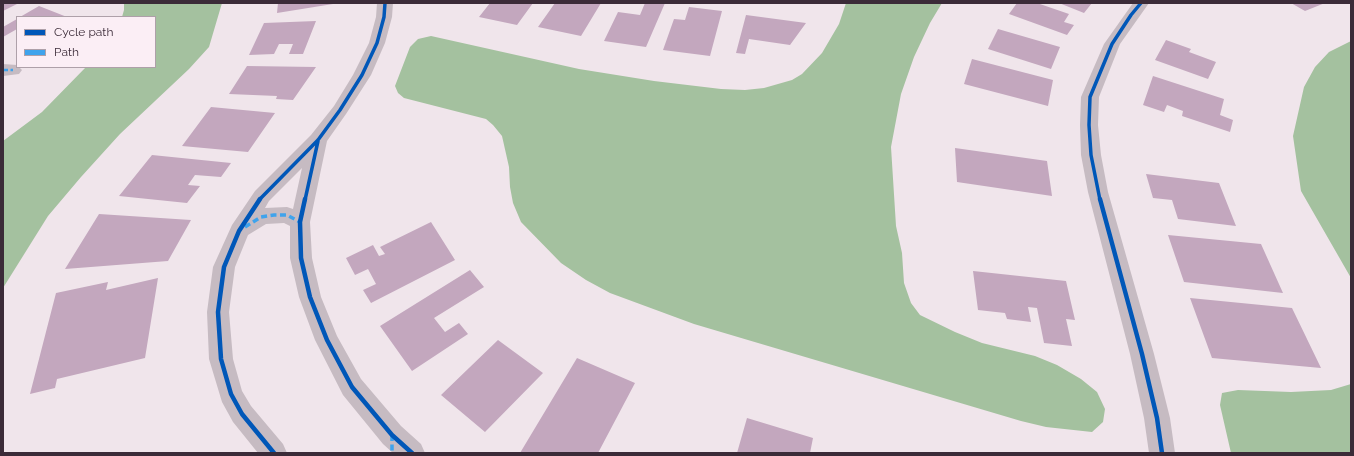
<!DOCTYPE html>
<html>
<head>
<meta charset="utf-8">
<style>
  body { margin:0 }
  #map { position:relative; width:1354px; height:456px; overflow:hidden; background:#f0e5eb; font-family:Raleway,sans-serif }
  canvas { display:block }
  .frame { position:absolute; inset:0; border:4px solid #3b2b38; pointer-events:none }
  .legend { position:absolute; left:16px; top:16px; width:140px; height:52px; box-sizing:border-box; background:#fbeef5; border:1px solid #aea0a9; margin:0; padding:5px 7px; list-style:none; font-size:12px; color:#3b2b38 }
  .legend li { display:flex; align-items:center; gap:8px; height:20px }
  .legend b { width:20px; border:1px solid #aea0a9 }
</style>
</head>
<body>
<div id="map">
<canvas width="1354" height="456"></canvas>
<div class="frame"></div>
<ul class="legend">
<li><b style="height:5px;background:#0057b8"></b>Cycle path</li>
<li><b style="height:5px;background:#3fa3ec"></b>Path</li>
</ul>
</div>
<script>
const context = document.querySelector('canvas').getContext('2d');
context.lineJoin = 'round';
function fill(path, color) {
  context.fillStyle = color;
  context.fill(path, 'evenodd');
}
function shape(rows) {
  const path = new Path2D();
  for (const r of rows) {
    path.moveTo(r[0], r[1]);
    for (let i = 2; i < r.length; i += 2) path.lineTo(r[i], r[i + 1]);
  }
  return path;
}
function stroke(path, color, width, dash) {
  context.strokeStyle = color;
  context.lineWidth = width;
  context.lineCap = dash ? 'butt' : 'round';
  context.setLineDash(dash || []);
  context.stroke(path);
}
fill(shape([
  [124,3,222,3,209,47,189,69,120,134,81,177,48,216,3,288,3,141,42,112,86,67,155,67,155,17,122,17,124,10],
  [846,3,942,3,930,23,914,57,901,94,891,147,896,226,902,253,904,283,911,303,920,315,955,332,982,343,1035,356,1057,365,1081,379,1097,392,1105,409,1103,422,1092,432,1046,427,1021,421,694,324,610,293,586,280,561,263,521,222,513,203,510,187,509,167,502,136,493,125,486,119,404,98,398,93,395,86,410,47,418,39,431,36,579,69,654,81,721,89,745,90,764,88,792,80,802,74,822,53,839,24],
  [1351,41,1351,278,1301,191,1293,136,1304,87,1315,67,1329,52],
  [1351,384,1351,453,1231,453,1220,405,1222,393,1238,390,1291,392,1331,390]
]), '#a4c19f');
fill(shape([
  [3,3,19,3,3,11],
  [278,3,333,3,333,4,277,13],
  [490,3,533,3,517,25,479,17],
  [555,3,601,3,581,36,538,27],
  [645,3,665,3,646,47,604,41,618,12,640,15],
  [1017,3,1037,3,1069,14,1064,22,1074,25,1067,35,1009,14],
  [1059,3,1092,3,1084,13],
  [1291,3,1325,3,1305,11],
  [39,6,67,17,20,17],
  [689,7,722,11,710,56,663,50,674,19,685,20],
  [746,15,806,23,790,45,749,39,745,54,736,53],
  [17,19,17,29,3,37,3,27],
  [316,21,303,54,289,54,293,44,279,44,274,54,249,55,264,23],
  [998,29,1060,47,1051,69,988,49],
  [1166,40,1191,49,1189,52,1216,62,1208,79,1155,60],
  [972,59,1053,80,1048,106,964,84],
  [247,66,316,67,293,100,276,99,277,96,229,94],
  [1153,76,1224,99,1220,115,1233,120,1230,132,1182,116,1183,111,1167,105,1164,112,1143,105],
  [211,107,275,113,248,152,182,146],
  [955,148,1047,161,1052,196,957,182],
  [152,155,231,163,221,177,195,175,188,185,200,186,187,203,119,196],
  [1146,174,1219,183,1236,226,1178,219,1172,200,1153,198],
  [99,214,191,220,168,261,65,269],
  [431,222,455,260,371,303,363,290,376,284,368,269,355,275,346,258,373,245,379,256,385,254,380,247],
  [1168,235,1261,244,1283,293,1184,282],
  [470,270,484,287,434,318,445,332,459,323,468,334,412,371,380,326],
  [973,271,1066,281,1075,320,1066,319,1072,346,1044,343,1037,308,1028,307,1031,322,1007,319,1005,313,978,310],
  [158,278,145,358,57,379,55,388,30,394,56,293,108,282,106,290],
  [1190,298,1292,308,1321,368,1212,358],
  [498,340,543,373,485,432,441,395],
  [577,358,635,383,598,453,520,453],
  [747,418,813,438,810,453,737,453]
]), '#c3a7be');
fill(shape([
  [377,3,393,3,392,17,385,43,371,75,346,114,327,141,310,222,312,258,321,297,337,336,361,379,401,426,421,444,425,453,393,453,383,444,343,395,315,340,299,297,290,258,290,226,284,223,266,224,248,235,235,267,229,312,233,359,242,391,251,406,283,444,287,453,258,453,233,422,222,402,209,359,207,312,213,267,232,225,255,191,311,135,334,106,353,75,369,43,376,17,377,3],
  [302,168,293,209,287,207,265,208,269,201,302,168],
  [1133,3,1149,3,1120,44,1099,97,1098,125,1101,155,1108,192,1154,354,1170,418,1175,453,1149,453,1144,418,1130,354,1088,192,1081,155,1080,125,1081,97,1104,44,1133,3],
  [3,64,17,65,22,70,19,74,3,76,3,64]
]), '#c6bbc2');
stroke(shape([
  [3,70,13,70]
]), '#3fa3ec', 2.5, [5, 2.5]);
stroke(shape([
  [245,227,261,217,274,215,287,215,300,222],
  [392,435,392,453]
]), '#3fa3ec', 3.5, [6, 3.5]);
stroke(shape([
  [259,200,318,140,340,110,362,75,377,43,384,17,385,3],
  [305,200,318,141],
  [1100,200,1091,155,1089,125,1090,97,1112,44,1131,15,1141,3]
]), '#0057b8', 3.5);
stroke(shape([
  [260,199,239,231,224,267,218,312,221,359,231,394,242,414,274,453],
  [305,199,300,222,301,258,310,297,327,340,352,387,392,435,412,453],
  [1100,199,1142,354,1157,418,1162,453]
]), '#0057b8', 4.5);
</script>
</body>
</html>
